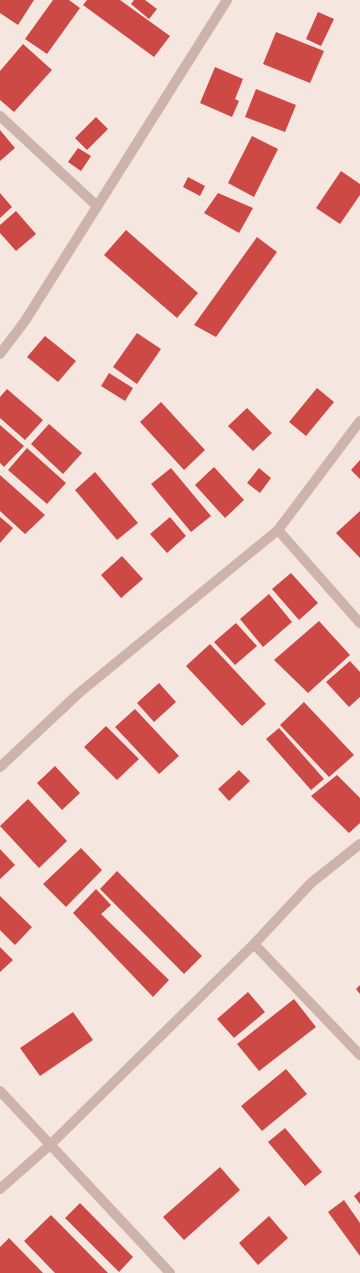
<!DOCTYPE html>
<html>
<head>
<meta charset="utf-8">
<style>
  body { margin:0 }
  canvas { display:block; background:#f5e6e0 }
</style>
</head>
<body>
<canvas width="360" height="1273"></canvas>
<script>
const context = document.querySelector('canvas').getContext('2d');
context.lineJoin = 'round';
function fill(path, color) {
  context.fillStyle = color;
  context.fill(path, 'evenodd');
}
function shape(rows) {
  const path = new Path2D();
  for (const r of rows) {
    path.moveTo(r[0], r[1]);
    for (let i = 2; i < r.length; i += 2) path.lineTo(r[i], r[i + 1]);
  }
  return path;
}
function stroke(path, color, width, dash) {
  context.strokeStyle = color;
  context.lineWidth = width;
  context.lineCap = dash ? 'butt' : 'round';
  context.setLineDash(dash || []);
  context.stroke(path);
}
fill(shape([
  [0,0,34,0,18,25,0,13],
  [53,0,69,0,80,8,47,54,25,39],
  [87,0,120,0,170,36,154,57,83,5],
  [134,0,145,0,157,9,149,19,131,4],
  [318,12,334,19,321,46,306,39],
  [276,32,324,51,310,83,263,64],
  [23,44,52,70,14,112,0,100,0,71],
  [215,67,243,79,235,99,239,101,232,117,200,103],
  [256,89,296,105,285,132,245,117],
  [96,117,108,129,87,150,75,138],
  [0,130,15,148,0,161],
  [252,136,278,149,254,197,228,183],
  [78,148,91,156,81,171,68,162],
  [341,171,360,184,360,195,340,224,316,208],
  [188,177,205,186,200,196,183,187],
  [0,193,12,207,0,218],
  [218,193,253,208,239,233,204,213],
  [16,211,36,234,16,251,0,233,0,225],
  [126,230,198,293,177,318,104,255],
  [257,237,277,252,216,337,194,325],
  [137,333,161,349,137,384,113,367],
  [45,336,76,361,58,382,27,357],
  [109,373,133,388,125,401,101,386],
  [317,388,334,402,306,436,289,422],
  [7,389,43,420,25,440,0,418,0,397],
  [161,402,205,450,184,470,140,422],
  [247,408,272,433,253,451,228,426],
  [49,424,82,453,63,474,31,444],
  [0,425,24,446,4,467,0,463],
  [27,448,66,483,47,504,8,470],
  [360,460,360,479,351,470],
  [214,467,244,500,225,518,195,485],
  [171,468,211,516,191,532,151,484],
  [259,468,271,478,260,493,247,483],
  [95,472,138,523,117,540,75,490],
  [0,475,45,515,25,534,0,511],
  [360,511,360,558,336,533],
  [0,517,13,528,0,543],
  [170,517,186,536,167,553,150,534],
  [122,556,143,579,121,598,101,575],
  [291,573,318,603,299,620,272,589],
  [269,594,292,622,263,647,240,619],
  [319,621,350,655,308,693,274,660],
  [236,623,257,646,235,665,214,642],
  [210,644,266,704,242,726,186,666],
  [350,661,360,672,360,697,349,707,326,682],
  [159,683,176,702,154,722,137,703],
  [304,702,354,755,329,777,280,725],
  [135,709,179,756,159,774,115,727],
  [106,726,139,759,117,780,84,747],
  [279,728,324,779,311,790,266,739],
  [55,766,80,793,62,810,37,783],
  [239,770,250,781,229,801,218,789],
  [337,775,360,798,360,823,349,833,311,796],
  [28,799,67,841,39,868,0,826],
  [81,848,102,870,66,907,43,884],
  [0,849,15,865,0,879],
  [117,871,202,956,184,974,100,889],
  [96,889,111,905,101,914,169,980,153,997,73,913],
  [0,896,32,927,15,945,0,930],
  [0,947,13,960,0,972],
  [360,985,360,994,356,989],
  [248,992,265,1012,234,1038,217,1019],
  [294,999,316,1027,259,1071,237,1044],
  [73,1012,93,1040,40,1076,20,1048],
  [286,1069,307,1094,262,1131,241,1106],
  [285,1128,322,1172,305,1186,268,1142],
  [220,1167,240,1190,184,1240,163,1217],
  [360,1191,360,1204,354,1196],
  [344,1200,360,1223,360,1256,328,1212],
  [80,1203,133,1257,119,1272,65,1218],
  [51,1215,108,1273,55,1273,24,1241],
  [269,1216,288,1238,258,1265,239,1243],
  [9,1238,43,1273,0,1273,0,1247]
]), '#cd4946');
stroke(shape([
  [0,116,97,206],
  [0,354,25,321,227,0],
  [278,530,360,623],
  [0,767,79,693,278,530,360,421],
  [254,944,360,1055],
  [0,1091,170,1273],
  [0,1189,50,1145,254,944,311,883,360,844]
]), '#ceb3aa', 10);
</script>
</body>
</html>
